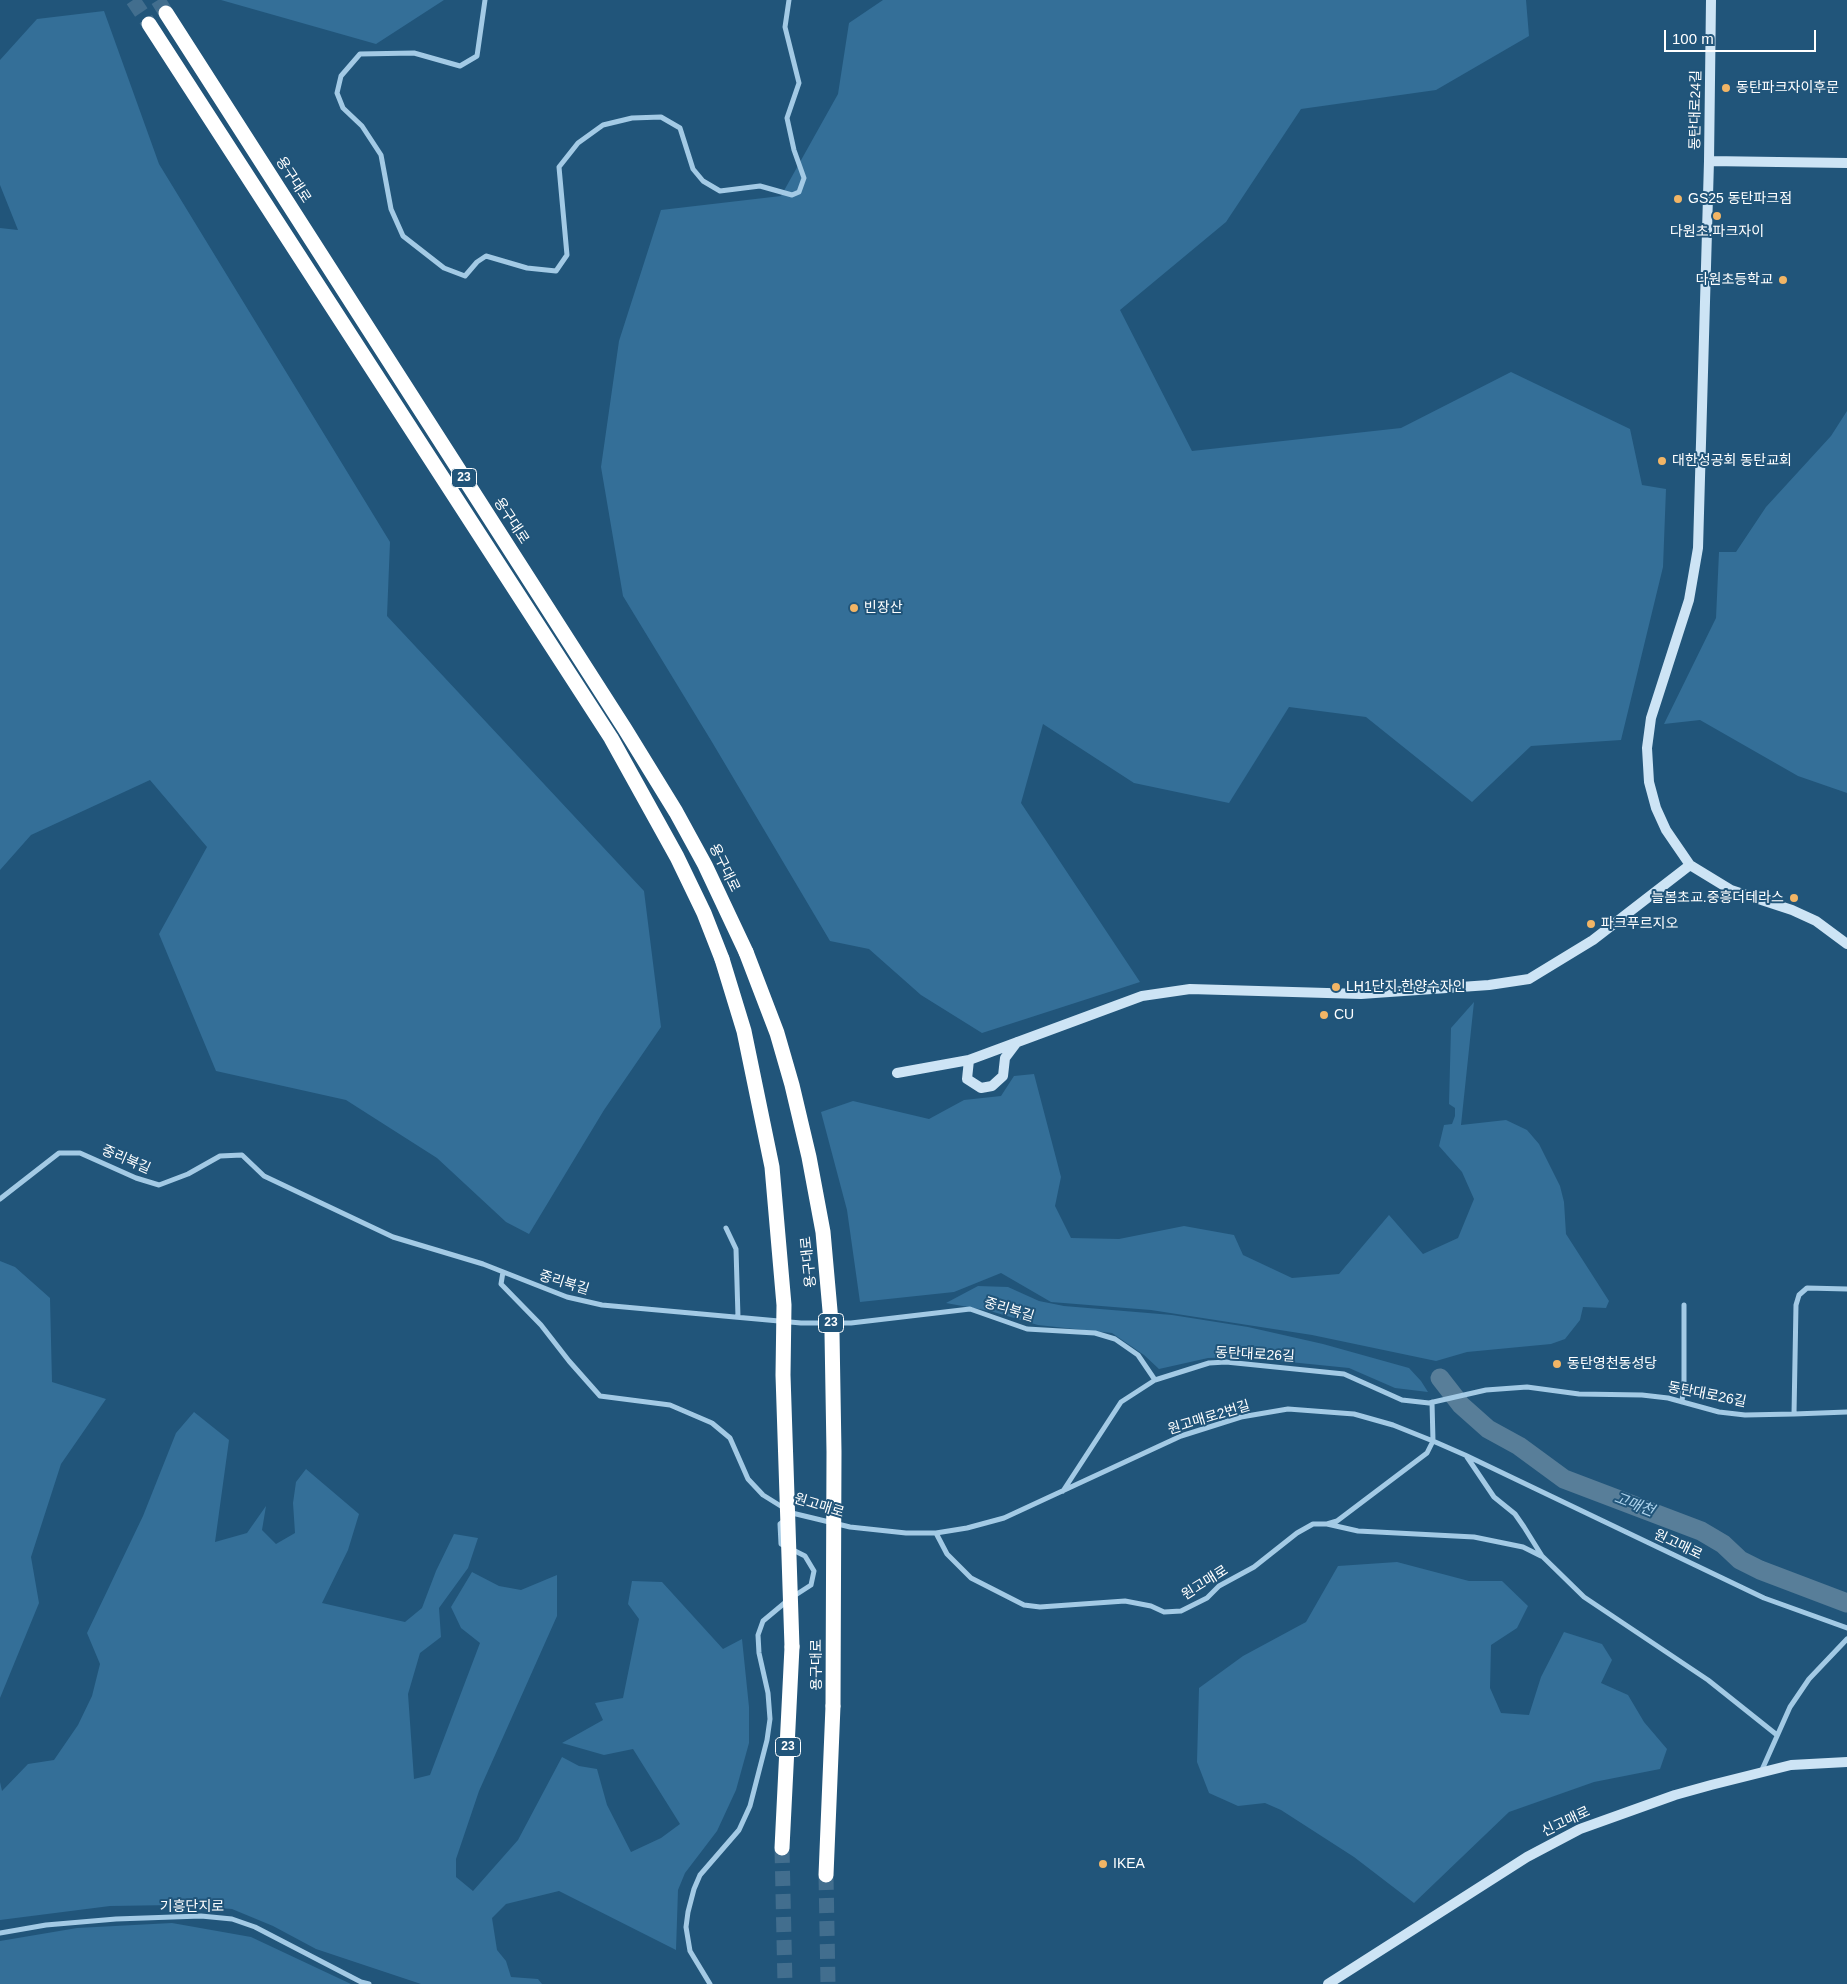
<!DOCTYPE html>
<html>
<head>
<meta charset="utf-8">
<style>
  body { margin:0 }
  #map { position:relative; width:1847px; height:1984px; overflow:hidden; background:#21557a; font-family:Arial,sans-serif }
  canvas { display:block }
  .scale { position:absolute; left:1664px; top:30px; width:152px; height:22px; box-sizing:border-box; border:2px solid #fff; border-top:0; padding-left:6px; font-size:15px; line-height:18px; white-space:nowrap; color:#fff; -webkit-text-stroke:4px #21557a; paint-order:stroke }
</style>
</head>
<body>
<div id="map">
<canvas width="1847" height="1984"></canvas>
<div class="scale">100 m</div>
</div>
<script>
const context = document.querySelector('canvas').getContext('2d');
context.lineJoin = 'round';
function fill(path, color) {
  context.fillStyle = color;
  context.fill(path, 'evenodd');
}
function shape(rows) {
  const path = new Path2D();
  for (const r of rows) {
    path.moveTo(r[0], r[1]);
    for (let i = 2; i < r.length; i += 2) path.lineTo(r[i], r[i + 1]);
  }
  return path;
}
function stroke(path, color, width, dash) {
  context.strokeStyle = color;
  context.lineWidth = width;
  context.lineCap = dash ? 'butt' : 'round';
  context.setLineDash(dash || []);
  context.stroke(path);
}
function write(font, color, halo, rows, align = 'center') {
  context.font = font + ' Arial,"Noto Sans KR",sans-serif';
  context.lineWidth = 4;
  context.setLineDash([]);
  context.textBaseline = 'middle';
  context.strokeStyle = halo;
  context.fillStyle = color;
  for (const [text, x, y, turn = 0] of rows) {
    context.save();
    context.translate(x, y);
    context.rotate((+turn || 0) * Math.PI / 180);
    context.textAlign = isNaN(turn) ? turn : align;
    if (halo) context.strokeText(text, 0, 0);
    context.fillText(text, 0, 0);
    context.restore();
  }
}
fill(shape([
  [221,0,444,0,376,44],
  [883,0,1526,0,1529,36,1436,90,1301,109,1226,222,1120,310,1192,451,1401,428,1511,372,1630,429,1642,485,1666,489,1663,567,1621,740,1531,746,1472,802,1366,717,1289,707,1229,803,1134,783,1043,724,1021,803,1140,982,982,1033,921,995,869,949,830,941,712,742,623,596,601,467,619,341,661,210,781,196,838,94,849,23],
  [104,11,159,164,390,542,387,616,644,891,661,1027,604,1110,529,1234,506,1222,437,1158,346,1100,216,1071,159,934,207,847,150,780,31,835,0,870,0,228,18,230,0,185,0,60,37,19],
  [1847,411,1847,793,1798,776,1700,720,1664,724,1716,618,1719,552,1736,552,1766,507,1831,436],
  [1474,1002,1461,1125,1506,1120,1527,1130,1539,1144,1560,1186,1564,1202,1566,1234,1609,1301,1606,1308,1583,1307,1580,1320,1565,1339,1551,1344,1467,1352,1436,1361,1312,1335,1151,1310,1051,1302,1001,1273,954,1292,860,1302,847,1210,821,1112,853,1101,929,1119,964,1100,1001,1096,1014,1076,1034,1074,1061,1177,1055,1206,1071,1238,1119,1239,1184,1226,1234,1235,1243,1255,1292,1278,1339,1274,1389,1215,1423,1254,1458,1238,1474,1199,1462,1172,1439,1146,1444,1125,1452,1124,1455,1116,1455,1108,1449,1104,1451,1028],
  [0,1261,15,1267,50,1298,52,1382,106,1399,61,1464,31,1557,39,1603,0,1698],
  [978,1286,1008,1287,1039,1301,1064,1306,1172,1315,1248,1327,1323,1344,1409,1368,1421,1381,1428,1392,1395,1388,1349,1368,1240,1357,1208,1358,1159,1369,1144,1355,1112,1333,1038,1325,990,1311,946,1303],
  [194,1412,229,1440,215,1542,247,1533,266,1506,262,1530,276,1544,295,1533,293,1503,296,1482,306,1469,359,1514,348,1550,322,1603,405,1622,422,1608,436,1571,454,1534,478,1538,468,1568,439,1608,441,1637,420,1653,408,1694,414,1779,430,1775,480,1643,461,1628,451,1607,472,1572,499,1586,521,1590,557,1575,557,1616,479,1791,456,1859,456,1877,473,1891,518,1840,562,1757,579,1766,597,1769,607,1805,631,1852,661,1838,680,1824,633,1749,604,1755,562,1743,603,1720,595,1703,623,1698,639,1619,628,1604,632,1581,662,1582,723,1649,742,1639,749,1707,749,1743,736,1790,717,1831,685,1873,678,1890,676,1950,559,1891,506,1904,492,1918,497,1950,506,1961,511,1977,538,1979,542,1984,421,1984,316,1949,273,1926,232,1909,174,1905,110,1906,0,1920,0,1782,2,1791,28,1764,54,1760,78,1725,92,1696,100,1664,87,1633,143,1516,176,1433],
  [1397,1562,1469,1581,1502,1581,1528,1606,1517,1628,1491,1645,1490,1688,1501,1713,1529,1715,1541,1677,1564,1632,1602,1644,1612,1660,1601,1683,1628,1695,1644,1722,1667,1749,1660,1769,1594,1782,1509,1812,1414,1903,1354,1857,1281,1810,1265,1803,1238,1806,1209,1793,1197,1762,1199,1688,1243,1656,1306,1622,1338,1566],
  [172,1923,251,1937,351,1984,0,1984,0,1941,77,1928]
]), '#346f98');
stroke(shape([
  [1440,1378,1461,1405,1488,1429,1519,1446,1564,1479,1701,1531,1723,1544,1740,1560,1760,1570,1847,1603]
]), '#587e99', 19);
stroke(shape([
  [133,0,149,24],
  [158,0,166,13],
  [782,1848,785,1984],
  [826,1875,828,1984]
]), '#426e8e', 15, [15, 8]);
stroke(shape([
  [485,0,477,56,460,66,414,53,360,54,341,76,337,93,343,108,362,126,381,155,391,209,403,236,444,268,465,276,477,262,486,256,527,268,556,271,567,255,559,167,578,143,603,125,632,118,661,117,680,128,693,169,703,181,720,191,760,186,792,195,799,192,804,178,794,150,787,118,799,83,785,27,789,0],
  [0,1199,59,1153,80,1153,136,1178,159,1185,188,1174,220,1156,242,1155,264,1176,393,1237,483,1264,567,1297,602,1305,801,1323,851,1323,970,1309,1027,1329,1095,1333,1115,1339,1138,1355,1155,1380],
  [726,1228,736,1249,738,1317],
  [503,1272,501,1284,541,1325,569,1361,600,1396,670,1405,712,1423,730,1438,748,1479,763,1495,792,1513,850,1527,906,1533,936,1533,967,1528,1004,1518,1181,1436,1241,1417,1288,1409,1354,1414,1393,1425,1433,1441,1432,1402],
  [1682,1402,1684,1381,1684,1305],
  [1794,1414,1847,1412],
  [1467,1457,1494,1497,1515,1514,1524,1527,1542,1556,1584,1597,1708,1680,1777,1735],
  [1063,1491,1121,1402,1155,1380,1209,1363,1226,1362,1344,1374,1402,1400,1429,1403,1486,1390,1527,1387,1579,1394,1642,1395,1668,1398,1719,1412,1745,1415,1794,1414,1796,1305,1799,1295,1807,1288,1847,1289],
  [785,1520,780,1524,781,1544,805,1556,814,1571,811,1585,794,1596],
  [1327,1524,1358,1531,1474,1537,1523,1547,1541,1556],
  [936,1533,947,1554,971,1578,1024,1605,1040,1607,1125,1601,1151,1606,1164,1612,1181,1611,1207,1598,1219,1586,1254,1567,1297,1533,1313,1524,1327,1524,1337,1521,1427,1453,1433,1441,1465,1455,1764,1598,1847,1628],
  [1761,1772,1790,1707,1809,1679,1847,1639],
  [0,1933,46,1925,116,1919,201,1916,232,1919,255,1927,361,1982,369,1984],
  [710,1984,690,1951,686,1927,688,1912,694,1889,700,1875,739,1830,750,1806,767,1740,770,1719,768,1693,759,1653,758,1635,763,1621,787,1601]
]), '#a3cae5', 5);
stroke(shape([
  [1711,0,1709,161,1698,548,1689,600,1651,718,1647,748,1649,782,1656,808,1666,830,1690,865,1731,890,1792,910,1816,921,1847,944],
  [1709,161,1847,163],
  [969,1060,967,1079,981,1088,992,1086,1003,1076,1005,1058,1017,1042],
  [897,1073,969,1060,1142,996,1190,989,1361,994,1489,985,1529,979,1593,940,1690,865],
  [1328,1984,1527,1857,1580,1829,1675,1795,1711,1785,1791,1765,1847,1762]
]), '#cde4f5', 10);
stroke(shape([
  [166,13,625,729,676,812,705,865,746,952],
  [149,24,611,738,677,857,704,913,722,959],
  [782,1848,792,1647],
  [826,1875,833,1706]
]), '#fff', 15);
stroke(shape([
  [746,952,777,1033,792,1085,809,1157,823,1232,832,1333,834,1452,833,1706],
  [722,959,744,1031,772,1167,784,1305,783,1375,792,1647]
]), '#fff', 15);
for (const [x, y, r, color] of [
  [1726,88,5,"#f2b565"],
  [1678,199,5,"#f2b565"],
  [1717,216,5,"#f2b565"],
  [1783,280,5,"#f2b565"],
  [1662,461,5,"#f2b565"],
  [854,608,5,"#f2b565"],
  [1794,898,5,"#f2b565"],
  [1591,924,5,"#f2b565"],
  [1336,987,5,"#f2b565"],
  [1324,1015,5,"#f2b565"],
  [1557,1364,5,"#f2b565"],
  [1103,1864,5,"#f2b565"]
]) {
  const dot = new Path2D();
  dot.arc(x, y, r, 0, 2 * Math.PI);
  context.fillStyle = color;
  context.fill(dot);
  stroke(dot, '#21557a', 2);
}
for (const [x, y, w] of [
  [464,478,25],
  [831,1323,25],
  [788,1747,25]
]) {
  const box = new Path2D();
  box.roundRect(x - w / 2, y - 9.5, w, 19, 4);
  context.fillStyle = '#21557a';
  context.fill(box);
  stroke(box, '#fff', 1);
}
write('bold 12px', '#fff', null, [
  ["23",464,478],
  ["23",831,1323],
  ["23",788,1747]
]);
write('14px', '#fff', '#21557a', [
  ["동탄파크자이후문",1736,88],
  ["GS25 동탄파크점",1688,199],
  ["다원초.파크자이",1717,232,"center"],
  ["다원초등학교",1773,280,"right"],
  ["대한성공회 동탄교회",1672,461],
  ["빈장산",864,608],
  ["늘봄초교.중흥더테라스",1784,898,"right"],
  ["파크푸르지오",1601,924],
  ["LH1단지.한양수자인",1346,987],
  ["CU",1334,1015],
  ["동탄영천동성당",1567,1364],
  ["IKEA",1113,1864]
], 'left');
write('14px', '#fff', '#21557a', [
  ["동탄대로24길",1696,110,-89],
  ["용구대로",293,180,57],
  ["용구대로",511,521,57],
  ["용구대로",724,868,64],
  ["중리북길",126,1160,23],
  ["용구대로",809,1262,-96],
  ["중리북길",564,1283,17],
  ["중리북길",1009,1310,17],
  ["동탄대로26길",1255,1355,3],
  ["동탄대로26길",1707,1395,11],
  ["원고매로2번길",1209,1418,-17],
  ["원고매로",819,1506,17],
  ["원고매로",1678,1545,25],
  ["원고매로",1205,1583,-32],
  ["용구대로",817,1665,-90],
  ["신고매로",1566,1822,-25],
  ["기흥단지로",192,1907]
]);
write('italic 15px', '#aed4ed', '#21557a', [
  ["고매천",1634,1505,21]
]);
</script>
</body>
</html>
